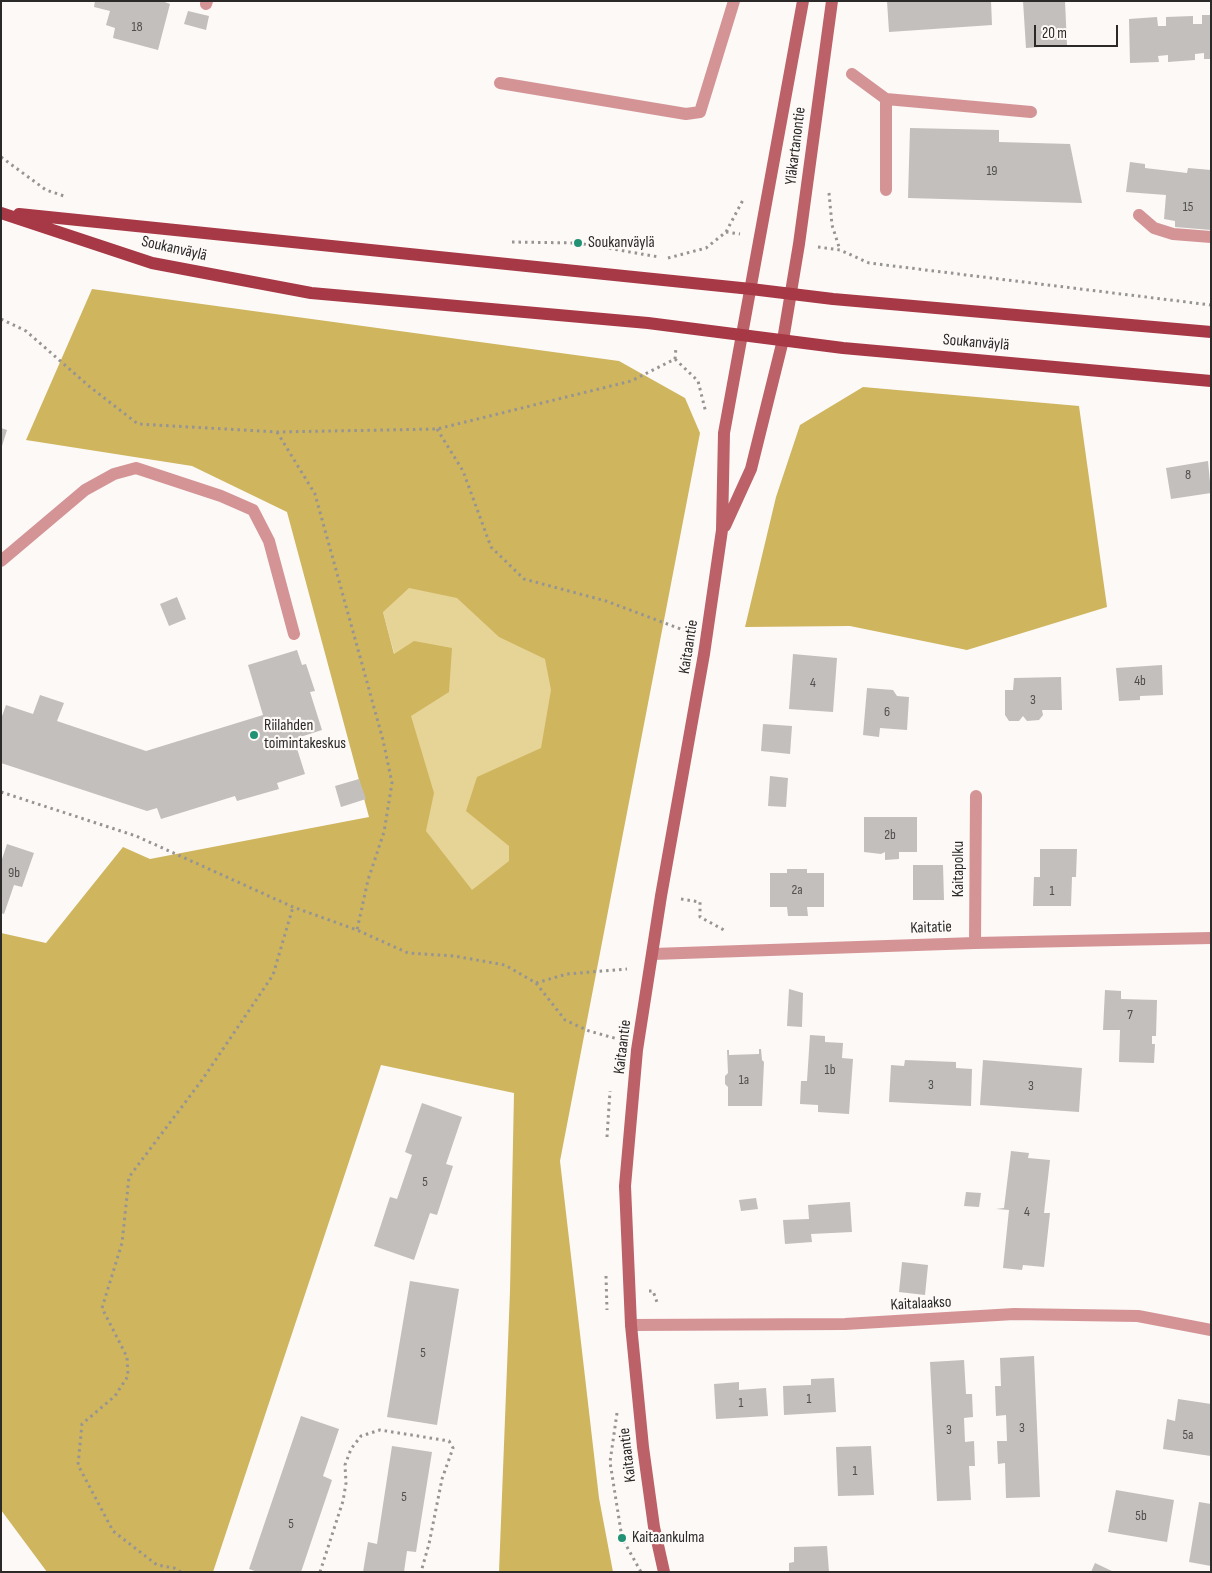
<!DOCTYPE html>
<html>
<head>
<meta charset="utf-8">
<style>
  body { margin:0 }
  #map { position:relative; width:1212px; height:1573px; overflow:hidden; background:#fcf9f7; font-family:"Sofia Sans Condensed",sans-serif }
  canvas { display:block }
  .frame { position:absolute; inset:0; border:2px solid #2b2a29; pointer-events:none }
  .scale { position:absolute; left:1034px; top:25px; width:84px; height:22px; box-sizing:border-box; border:2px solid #2b2a29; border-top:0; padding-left:6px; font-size:15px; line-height:18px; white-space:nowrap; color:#2b2a29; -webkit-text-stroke:4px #fcf9f7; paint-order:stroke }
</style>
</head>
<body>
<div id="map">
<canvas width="1212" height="1573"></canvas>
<div class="frame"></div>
<div class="scale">20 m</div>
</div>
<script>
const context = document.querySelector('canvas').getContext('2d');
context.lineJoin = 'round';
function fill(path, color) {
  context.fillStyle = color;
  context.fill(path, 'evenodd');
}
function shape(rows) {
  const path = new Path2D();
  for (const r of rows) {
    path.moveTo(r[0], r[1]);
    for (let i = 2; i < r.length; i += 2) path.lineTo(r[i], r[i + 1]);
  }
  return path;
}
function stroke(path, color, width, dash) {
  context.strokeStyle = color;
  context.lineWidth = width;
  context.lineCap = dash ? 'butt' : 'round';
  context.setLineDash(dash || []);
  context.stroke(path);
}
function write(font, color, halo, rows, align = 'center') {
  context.font = font + ' "Sofia Sans Condensed",sans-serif';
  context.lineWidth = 4.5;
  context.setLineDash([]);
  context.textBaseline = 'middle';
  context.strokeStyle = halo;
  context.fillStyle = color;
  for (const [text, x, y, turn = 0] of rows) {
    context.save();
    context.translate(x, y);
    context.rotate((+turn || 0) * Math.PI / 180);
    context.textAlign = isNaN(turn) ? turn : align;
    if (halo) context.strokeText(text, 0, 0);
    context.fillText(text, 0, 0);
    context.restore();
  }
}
fill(shape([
  [370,564,600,624,599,923,416,876,411,716]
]), '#e6d497');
fill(shape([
  [92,289,619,361,685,398,700,433,560,1161,599,1498,613,1572,499,1572,510,1291,514,1093,381,1065,213,1572,47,1572,1,1510,1,933,46,943,123,847,150,859,369,817,287,512,192,466,26,440],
  [409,588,457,598,499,637,545,659,551,690,541,748,477,777,466,811,509,846,509,861,472,890,426,831,434,793,411,716,449,692,452,648,414,641,394,654,383,612],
  [863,387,1079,406,1107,607,967,650,850,626,745,627,776,497,800,425]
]), '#cfb55e');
fill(shape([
  [95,1,162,1,170,4,158,50,113,38,115,28,106,25,110,11,94,7],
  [887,1,991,1,992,25,889,32],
  [1023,1,1065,1,1067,45,1026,48],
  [188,11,209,16,206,30,184,24],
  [1202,15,1211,15,1211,59,1204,59,1204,53,1195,54,1195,60,1168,62,1168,55,1158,56,1159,62,1130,63,1129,19,1157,17,1158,26,1166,26,1166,17,1193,16,1193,24,1202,24],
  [910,128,999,130,999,142,1070,144,1082,203,908,198],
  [1130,162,1145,164,1145,168,1187,173,1188,168,1211,170,1211,230,1175,227,1175,221,1164,219,1166,195,1126,192],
  [1,428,7,430,2,446,1,446],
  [1208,461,1211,493,1171,499,1166,468],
  [177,597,186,619,169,626,160,604],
  [297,650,302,665,306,664,315,691,310,692,322,730,294,739,305,774,277,783,279,789,237,801,235,796,161,819,157,808,147,811,1,763,1,719,6,705,33,714,40,695,64,703,57,721,146,751,263,715,248,665],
  [793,654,837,658,833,712,789,709],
  [1162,665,1163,695,1140,696,1140,700,1119,701,1116,668],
  [1061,677,1062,710,1042,710,1043,715,1039,720,1027,721,1023,716,1019,721,1009,721,1005,715,1005,690,1013,690,1014,678],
  [867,688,893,690,897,696,909,697,907,730,880,728,879,737,863,735],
  [763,724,792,726,790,754,761,751],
  [770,776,788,778,786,807,768,806],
  [359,779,366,799,341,807,335,786],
  [864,817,917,817,917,852,899,852,899,859,885,860,885,852,881,854,864,852],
  [7,844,34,853,22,887,14,885,4,914,1,913,1,862],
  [1040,849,1077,849,1076,877,1072,877,1071,906,1033,906,1034,877,1040,877],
  [913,865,943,865,944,900,913,900],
  [787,869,807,869,807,873,824,873,824,907,807,907,808,916,788,916,787,907,770,907,770,873,787,873],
  [789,989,803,993,802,1027,787,1026],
  [1105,990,1121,991,1121,999,1157,1000,1156,1036,1152,1036,1152,1044,1155,1044,1154,1063,1119,1062,1120,1030,1103,1030],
  [810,1035,825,1036,825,1042,843,1043,842,1058,853,1059,849,1114,818,1112,818,1105,800,1104,801,1081,807,1081],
  [759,1049,761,1049,762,1060,764,1062,762,1106,728,1106,728,1087,725,1084,725,1076,728,1073,727,1050,729,1050,729,1055,759,1054],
  [905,1060,956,1062,956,1068,972,1069,971,1106,889,1102,891,1065,904,1066],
  [983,1060,1082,1068,1079,1112,980,1105],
  [422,1103,462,1117,446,1164,453,1166,437,1215,430,1213,414,1260,374,1246,390,1197,397,1199,412,1155,405,1152],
  [1011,1151,1029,1153,1028,1158,1050,1160,1044,1213,1050,1213,1044,1267,1023,1265,1022,1270,1003,1268,1009,1210,996,1209,1004,1208],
  [966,1192,981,1193,979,1207,964,1206],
  [756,1198,758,1209,741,1211,739,1200],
  [850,1202,852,1232,811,1234,812,1242,785,1244,783,1220,809,1219,808,1205],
  [902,1262,928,1265,925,1295,899,1292],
  [410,1281,459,1289,437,1425,387,1417],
  [1034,1356,1040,1497,1006,1498,1005,1463,998,1464,997,1441,1007,1441,1006,1415,996,1416,995,1386,1001,1386,1000,1358],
  [964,1360,966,1394,972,1394,973,1417,964,1418,965,1442,974,1441,975,1466,969,1466,971,1500,937,1501,930,1362],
  [834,1378,836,1412,784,1415,783,1386,811,1385,811,1379],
  [739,1382,739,1390,766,1388,768,1416,716,1419,714,1384],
  [1178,1399,1211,1404,1211,1456,1163,1449,1167,1419,1175,1421],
  [301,1416,339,1429,323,1476,332,1480,301,1572,258,1572,249,1569],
  [392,1446,432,1452,416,1552,407,1551,404,1572,363,1572,368,1542,377,1544],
  [871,1446,874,1495,838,1496,836,1447],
  [1116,1490,1174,1500,1167,1542,1108,1532],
  [1199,1502,1211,1504,1211,1566,1189,1562],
  [827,1546,829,1572,789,1572,789,1563,794,1562,794,1547],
  [1095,1563,1114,1572,1091,1572]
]), '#c2bfbd');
stroke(shape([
  [1,157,46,190,67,197],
  [829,193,832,225,840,250],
  [726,232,740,234],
  [512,242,578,243,659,257],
  [818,247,840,250,869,263,1211,305],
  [668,258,706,248,726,232,744,198],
  [1,319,26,331,90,387,138,424,277,432,437,429,631,381,675,359],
  [675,359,698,381,706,413],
  [675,359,676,347],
  [437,429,463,471,491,547,524,579,606,601,686,631],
  [277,432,315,494,383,740,392,783,384,832,368,880,357,930],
  [1,792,136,836,293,907,357,930,408,953,454,956,505,965,536,983,565,1020,589,1031,618,1039],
  [681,899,700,902,700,917,724,930],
  [536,983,567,974,627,969],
  [607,1137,610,1091],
  [606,1276,607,1310],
  [649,1291,653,1291,658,1305],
  [617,1413,610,1462,622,1538,641,1572],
  [181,1572,174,1568,157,1565,113,1531,78,1465,82,1424,115,1396,128,1376,127,1357,102,1308,122,1243,129,1177,202,1080,273,975,293,907],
  [320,1572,343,1501,346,1483,345,1465,351,1449,361,1436,380,1430,449,1441,453,1448,442,1479,429,1544,421,1572]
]), '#979594', 3, [2.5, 4]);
stroke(shape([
  [206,4,207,1],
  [852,74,886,99,1031,112],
  [886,99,886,190],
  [1139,215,1154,228,1173,234,1211,237],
  [1,561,85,490,114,474,136,468,221,496,253,510,269,541,294,634]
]), '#d49496', 12);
stroke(shape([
  [500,83,686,114,700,112,734,1],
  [975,943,976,796],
  [653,954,975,943,1211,938],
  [631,1325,845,1324,1014,1314,1138,1316,1211,1330]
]), '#d49496', 12);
stroke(shape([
  [725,526,751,469,783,340,799,244,832,1],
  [664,1572,654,1527,643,1447,631,1325,625,1186,637,1050,661,896,704,654,722,530,724,433,803,1]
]), '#bc6167', 12);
stroke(shape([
  [1,213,152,263,311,293,648,323,843,348,1211,381],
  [19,214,751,289,833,299,1211,332]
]), '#a73845', 12);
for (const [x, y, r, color] of [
  [578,243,5,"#229274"],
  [254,735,5,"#229274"],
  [622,1538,5,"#229274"]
]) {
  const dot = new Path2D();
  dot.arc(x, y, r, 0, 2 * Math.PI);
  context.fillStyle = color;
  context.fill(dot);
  stroke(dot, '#fcf9f7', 2);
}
write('14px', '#514f4e', null, [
  ["18",137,27],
  ["19",992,171],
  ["15",1188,207],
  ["8",1188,475],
  ["4b",1140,681],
  ["4",813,683],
  ["3",1033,700],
  ["6",887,712],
  ["2b",890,835],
  ["9b",14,873],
  ["2a",797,890],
  ["1",1052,891],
  ["7",1130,1015],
  ["1b",830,1070],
  ["1a",744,1080],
  ["3",931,1085],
  ["3",1031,1086],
  ["5",425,1182],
  ["4",1027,1212],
  ["5",423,1353],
  ["1",809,1399],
  ["1",741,1403],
  ["3",1022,1428],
  ["3",949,1430],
  ["5a",1188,1435],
  ["1",855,1471],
  ["5",404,1497],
  ["5b",1141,1516],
  ["5",291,1524]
]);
write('16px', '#2b2a29', '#fcf9f7', [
  ["Yläkartanontie",796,146,-83],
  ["Soukanväylä",174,249,13],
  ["Soukanväylä",976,343,5],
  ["Kaitaantie",689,647,-81],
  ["Kaitapolku",959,869,-90],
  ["Kaitatie",931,928,-2],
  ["Kaitaantie",623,1047,-83],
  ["Kaitalaakso",921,1304,-3],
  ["Kaitaantie",628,1455,-97]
]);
write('16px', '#2b2a29', '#fcf9f7', [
  ["Soukanväylä",588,243],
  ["Riilahden",264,726],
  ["toimintakeskus",264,744],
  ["Kaitaankulma",632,1538]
], 'left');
</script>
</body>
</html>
